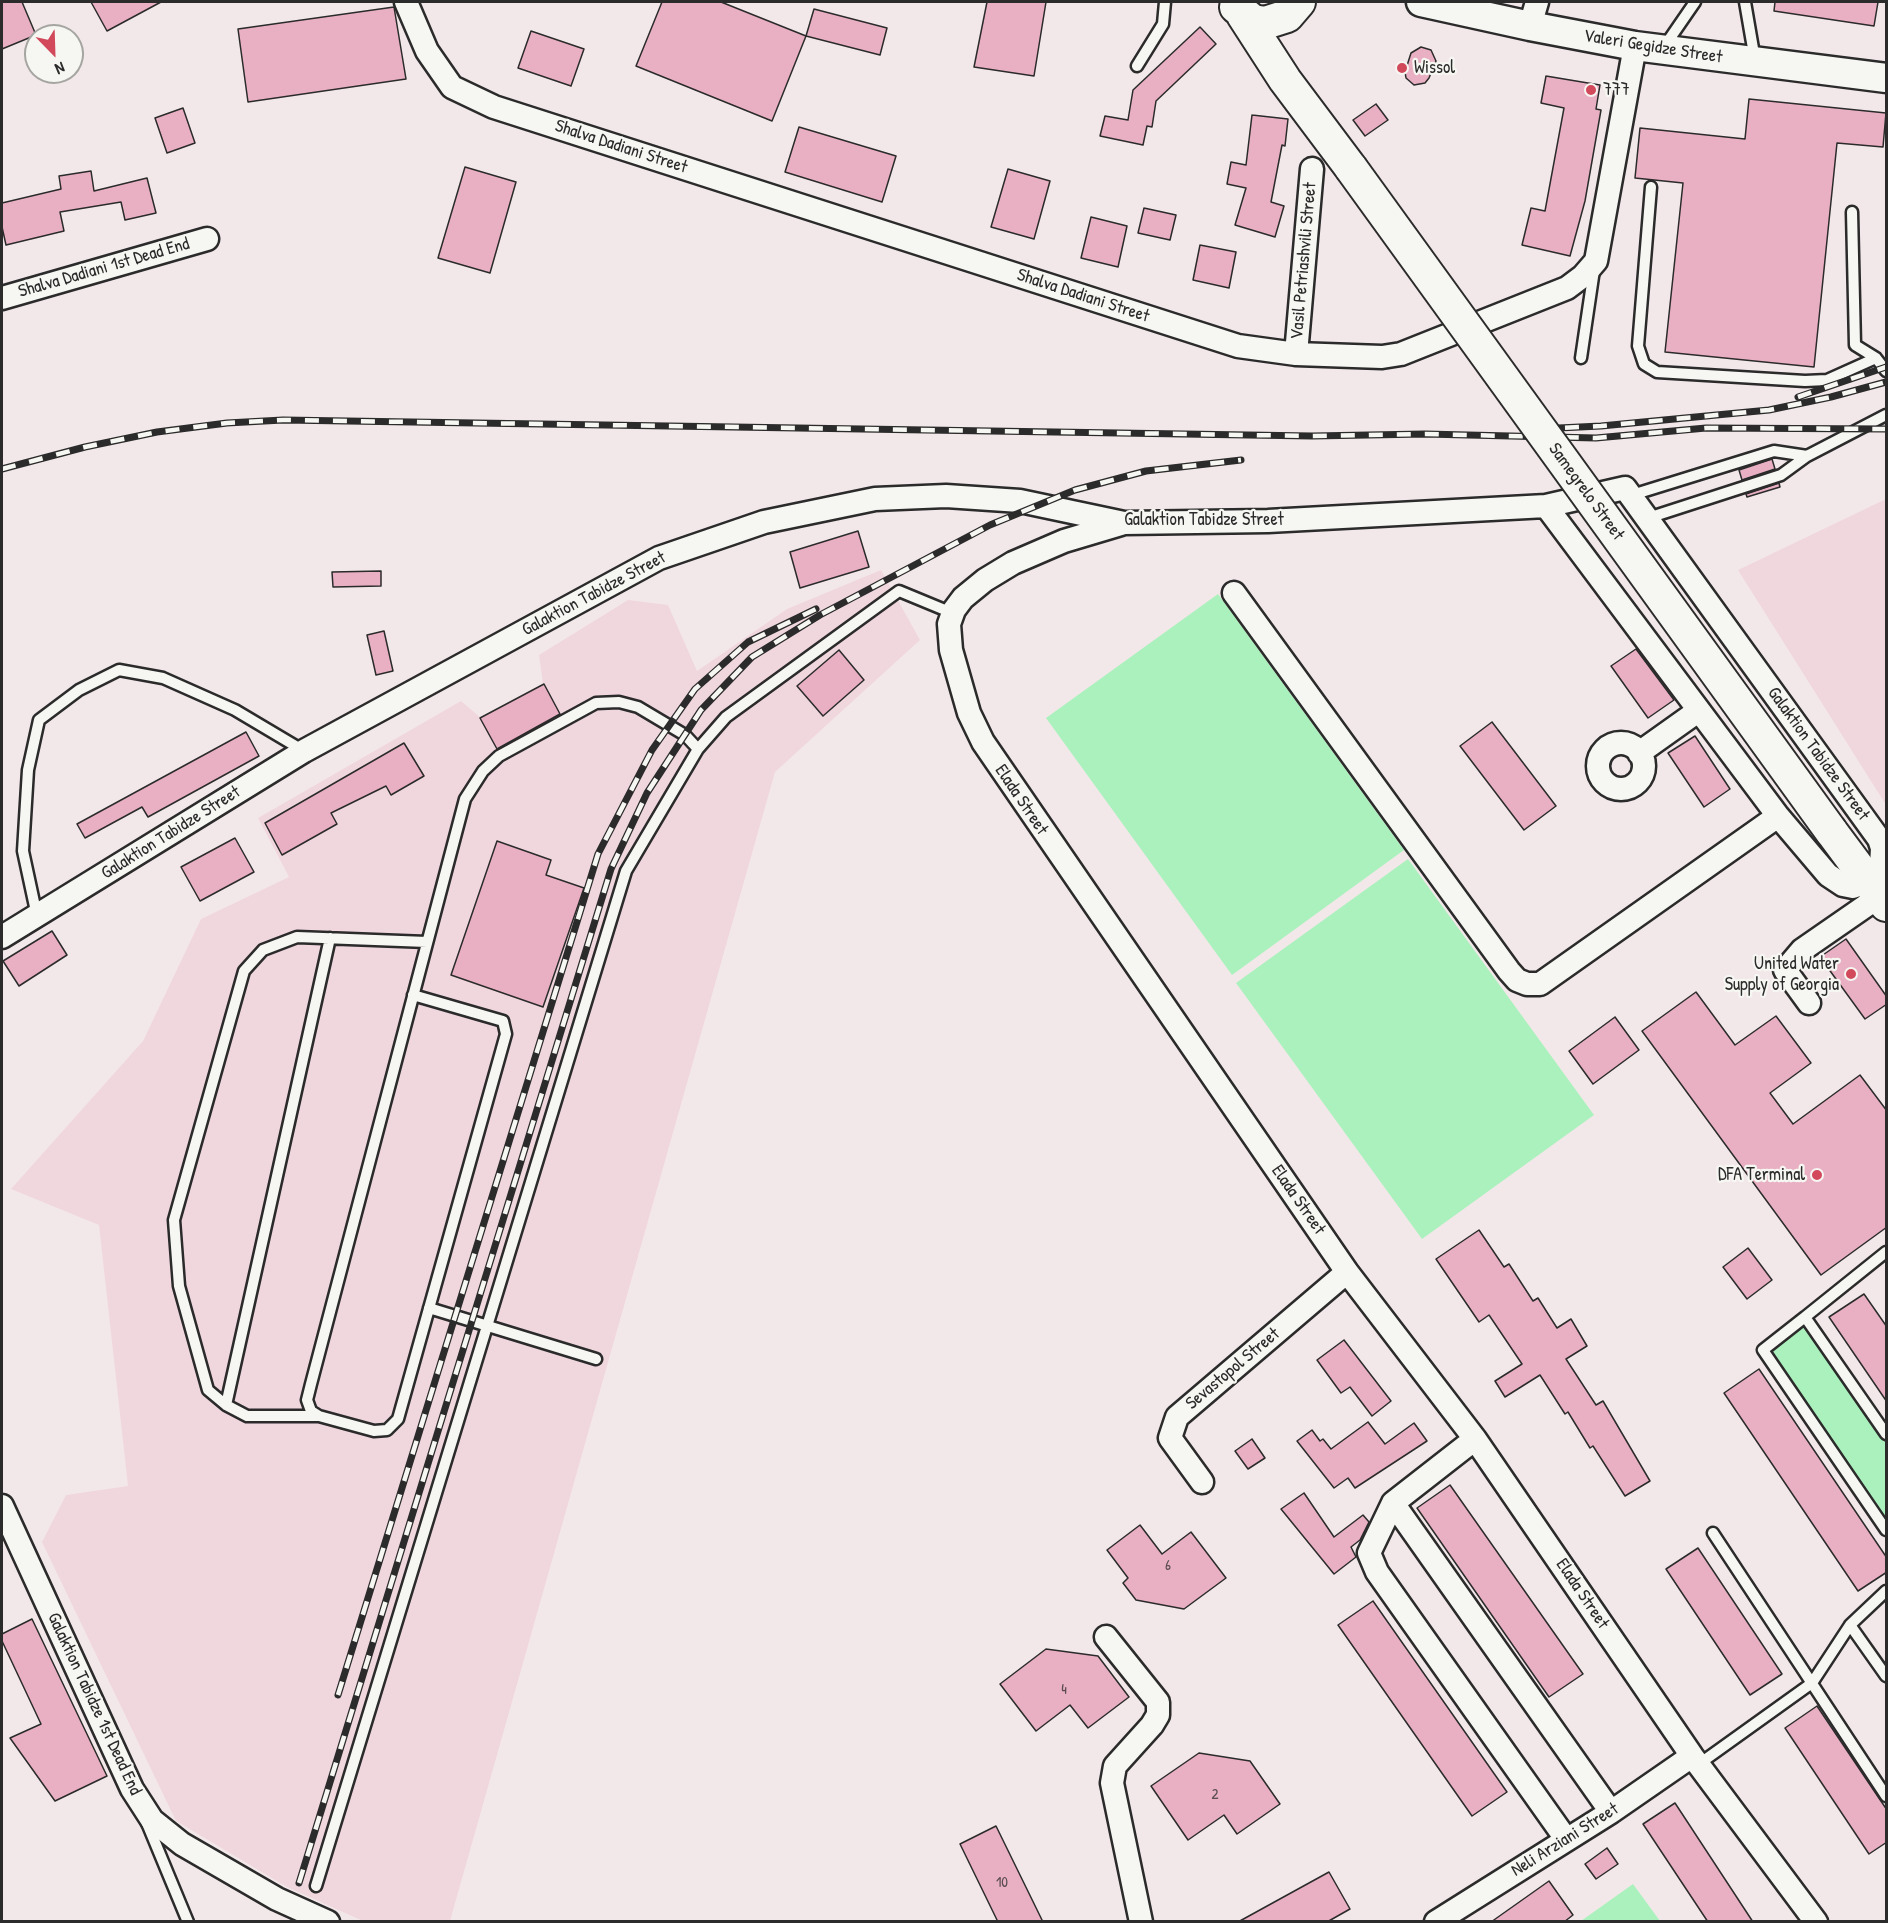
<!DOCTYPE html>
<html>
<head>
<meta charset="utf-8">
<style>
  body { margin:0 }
  #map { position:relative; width:1888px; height:1923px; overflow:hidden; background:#f3e8e9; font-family:"Patrick Hand",sans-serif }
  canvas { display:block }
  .frame { position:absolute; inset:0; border:3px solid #2b2b2b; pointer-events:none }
  .north { position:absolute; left:24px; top:24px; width:60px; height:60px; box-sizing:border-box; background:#f6f6f2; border:2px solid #a5a5a2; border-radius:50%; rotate:157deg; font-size:16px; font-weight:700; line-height:24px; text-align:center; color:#2b2b2b }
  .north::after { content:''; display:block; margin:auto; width:21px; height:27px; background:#d1495b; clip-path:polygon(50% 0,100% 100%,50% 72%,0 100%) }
</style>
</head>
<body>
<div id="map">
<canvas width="1888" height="1923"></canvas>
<div class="frame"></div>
<div class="north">N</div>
</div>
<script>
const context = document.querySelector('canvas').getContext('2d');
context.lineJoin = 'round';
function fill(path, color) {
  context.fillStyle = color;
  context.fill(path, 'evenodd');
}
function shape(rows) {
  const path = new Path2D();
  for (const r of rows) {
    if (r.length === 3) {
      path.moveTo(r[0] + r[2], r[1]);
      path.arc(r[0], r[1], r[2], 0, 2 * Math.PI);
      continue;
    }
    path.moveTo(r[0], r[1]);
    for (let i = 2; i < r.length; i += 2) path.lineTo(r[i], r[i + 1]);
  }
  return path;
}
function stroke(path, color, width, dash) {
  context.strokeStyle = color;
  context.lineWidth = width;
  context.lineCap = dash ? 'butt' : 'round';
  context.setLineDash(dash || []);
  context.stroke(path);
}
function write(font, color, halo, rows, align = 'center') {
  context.font = font + ' "Patrick Hand",sans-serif';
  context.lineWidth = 4.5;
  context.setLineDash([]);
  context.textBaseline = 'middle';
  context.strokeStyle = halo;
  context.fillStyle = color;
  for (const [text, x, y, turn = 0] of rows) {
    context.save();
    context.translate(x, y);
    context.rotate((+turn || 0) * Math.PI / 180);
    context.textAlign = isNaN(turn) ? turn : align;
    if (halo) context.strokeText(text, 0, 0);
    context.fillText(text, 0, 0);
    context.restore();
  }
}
fill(shape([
  [1886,499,1886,805,1738,570],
  [881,570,920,640,775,772,450,1921,363,1921,287,1887,176,1821,42,1542,66,1495,128,1486,99,1225,11,1189,143,1041,201,919,289,877,258,818,461,701,481,718,543,684,539,655,628,600,668,605,697,671,787,609]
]), '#f0d7de');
fill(shape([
  [1218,594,1404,850,1232,975,1046,718],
  [1408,859,1594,1115,1422,1239,1236,983],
  [1805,1317,1886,1434,1886,1530,1763,1350],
  [1633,1884,1660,1921,1581,1921]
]), '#abf1bd');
const building = shape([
  [2,2,22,2,36,35,2,49,2,2],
  [91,2,161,2,107,31,91,2],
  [662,2,721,2,806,36,772,121,636,66,662,2],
  [987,2,1046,2,1034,76,974,67,987,2],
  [1775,2,1878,2,1874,26,1774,11,1775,2],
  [394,7,406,79,248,102,238,29,394,7],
  [814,9,887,28,880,55,806,36,814,9],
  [1200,27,1216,44,1156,101,1152,127,1147,126,1143,145,1100,136,1105,116,1128,120,1133,90,1200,27],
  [531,31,584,49,571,86,518,68,531,31],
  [1421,47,1431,50,1436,61,1429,78,1425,83,1414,85,1406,78,1405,72,1411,53,1421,47],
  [1546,76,1600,85,1596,109,1601,110,1585,201,1570,256,1522,245,1531,208,1545,211,1564,108,1541,103,1546,76],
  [1749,99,1886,113,1883,147,1837,143,1814,367,1665,352,1683,183,1635,178,1640,128,1745,139,1749,99],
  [1376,104,1388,120,1365,136,1353,120,1376,104],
  [183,108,195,143,167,153,155,118,183,108],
  [1252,115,1288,119,1285,146,1282,145,1271,202,1284,206,1275,237,1235,225,1246,188,1227,184,1231,162,1246,165,1252,115],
  [799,127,896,156,882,202,785,172,799,127],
  [465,167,516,182,490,273,438,258,465,167],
  [1008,169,1050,181,1034,239,991,227,1008,169],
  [91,171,94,191,147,178,156,213,125,220,121,202,60,212,64,231,6,245,2,227,2,203,61,189,59,176,91,171],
  [1144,208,1176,215,1170,240,1138,233,1144,208],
  [1091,217,1127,226,1118,267,1081,258,1091,217],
  [1200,245,1236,252,1229,288,1193,280,1200,245],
  [1772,459,1775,469,1742,480,1739,470,1772,459],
  [1779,483,1780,487,1747,497,1746,494,1779,483],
  [858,531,869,567,800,588,790,552,858,531],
  [381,571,381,586,333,587,332,572,381,571],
  [384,631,393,671,376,675,367,635,384,631],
  [1636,649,1674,700,1648,718,1611,666,1636,649],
  [839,650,864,680,823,716,797,686,839,650],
  [544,684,560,714,497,749,480,718,544,684],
  [1492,722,1556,806,1524,830,1460,746,1492,722],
  [246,732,259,756,148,817,142,807,85,838,77,824,246,732],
  [1695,736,1730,789,1704,807,1668,753,1695,736],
  [404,743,424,776,391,795,386,786,331,813,337,824,282,855,265,823,404,743],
  [235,838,254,872,200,901,181,867,235,838],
  [497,841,551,860,546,875,584,888,543,1007,451,975,497,841],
  [52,931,67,955,19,986,3,961,52,931],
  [1846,939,1887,997,1887,1004,1865,1019,1820,957,1846,939],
  [1696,992,1735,1045,1776,1016,1811,1063,1770,1093,1793,1124,1860,1075,1887,1111,1887,1227,1821,1275,1642,1031,1696,992],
  [1615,1017,1639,1050,1593,1084,1569,1051,1615,1017],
  [1479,1230,1504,1267,1509,1264,1533,1301,1538,1298,1557,1328,1571,1319,1587,1346,1566,1359,1596,1405,1603,1401,1650,1481,1625,1496,1593,1446,1590,1448,1568,1412,1565,1414,1540,1375,1505,1397,1495,1381,1522,1364,1489,1315,1479,1322,1436,1259,1479,1230],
  [1748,1248,1772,1280,1747,1299,1723,1267,1748,1248],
  [1864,1294,1887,1327,1887,1402,1829,1317,1864,1294],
  [1344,1340,1391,1401,1372,1416,1350,1387,1341,1393,1317,1360,1344,1340],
  [1759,1369,1887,1558,1887,1572,1858,1591,1724,1393,1759,1369],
  [1368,1422,1385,1444,1414,1423,1427,1441,1355,1488,1348,1478,1334,1488,1297,1441,1312,1430,1320,1441,1323,1439,1331,1449,1368,1422],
  [1252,1439,1265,1458,1248,1469,1235,1451,1252,1439],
  [1450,1485,1583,1674,1549,1697,1417,1508,1450,1485],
  [1304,1493,1334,1537,1363,1515,1369,1522,1360,1540,1351,1547,1356,1557,1334,1574,1281,1509,1304,1493],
  [1140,1525,1162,1554,1191,1532,1226,1578,1184,1609,1136,1600,1123,1583,1128,1578,1107,1550,1140,1525],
  [1698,1548,1782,1674,1750,1695,1666,1569,1698,1548],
  [1373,1601,1507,1792,1472,1816,1338,1625,1373,1601],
  [32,1619,107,1776,55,1801,10,1738,41,1724,2,1641,2,1634,32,1619],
  [1046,1649,1098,1656,1129,1697,1088,1728,1070,1705,1036,1731,1000,1684,1046,1649],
  [1817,1706,1887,1810,1887,1842,1869,1854,1785,1728,1817,1706],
  [1199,1753,1250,1761,1280,1804,1237,1834,1224,1815,1188,1840,1151,1786,1199,1753],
  [1675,1803,1753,1922,1708,1922,1643,1824,1675,1803],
  [996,1826,1043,1922,998,1922,960,1844,996,1826],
  [1607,1848,1618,1864,1596,1879,1585,1864,1607,1848],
  [1329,1872,1350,1909,1327,1922,1238,1922,1329,1872],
  [1549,1881,1573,1915,1564,1922,1491,1922,1549,1881]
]);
fill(building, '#e9b0c3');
stroke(building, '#2b2b2b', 1.5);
const service = shape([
  [1745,2,1755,60],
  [1664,47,1695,2],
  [1137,66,1163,24,1165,2],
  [1651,187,1638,346,1644,364,1657,372,1805,381,1827,380,1876,358],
  [1852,212,1855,345,1876,358,1886,371],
  [1581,358,1594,270],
  [1632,495,1774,451,1807,456],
  [1648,518,1781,475,1807,456,1886,415],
  [37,916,23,851,28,770,39,720,79,690,119,670,163,678,235,710,304,751],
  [413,995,503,1021,506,1034,398,1419,387,1430,374,1431,319,1416,311,1411,307,1400,311,1384,465,799,483,771,499,756,596,703,619,702,638,707,685,735,698,749],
  [429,1308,596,1359],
  [1805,1317,1886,1252],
  [226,1405,330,938],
  [318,1416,247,1416,226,1405,208,1390,179,1286,174,1220,244,971,263,950,297,937,427,942],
  [1886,1434,1805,1317,1763,1350,1886,1530],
  [1713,1533,1886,1796],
  [1850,1625,1886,1676],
  [1699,1764,1812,1683,1850,1625,1886,1591],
  [147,1823,188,1922],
  [316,1886,626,871,698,749,726,717,899,591,945,610,954,610]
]);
const minor = shape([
  [406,2,427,51,452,87,494,107,1238,346,1296,354,1382,357,1401,354,1567,288,1583,276,1596,261,1635,46],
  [1530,26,1537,2],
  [2,298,207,239],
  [1296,354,1312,169],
  [1121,524,1064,541,1013,563,985,580,963,598,954,610,949,624,951,650,969,713,983,742,1347,1272,1475,1439,1692,1756,1816,1922],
  [1234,593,1509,971,1517,980,1527,984,1540,984,1778,816],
  [1621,766,23],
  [1639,753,1698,711],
  [2,937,304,751,659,558,764,522,875,499,946,496,1020,501,1124,523,1268,521,1546,506,1625,488,1879,839,1882,848,1881,867,1870,881,1853,887,1843,885,1828,875,1778,816,1546,506],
  [1809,1003,1785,970,1802,950,1880,896],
  [1475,1439,1393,1503,1369,1553,1377,1572,1566,1839],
  [1202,1482,1170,1438,1177,1417,1347,1272],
  [1393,1503,1611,1812],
  [2,1506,132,1789,152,1820,182,1844,277,1899,328,1922],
  [1106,1637,1158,1702,1158,1715,1152,1725,1115,1766,1112,1783,1141,1922],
  [1436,1922,1611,1812,1692,1756]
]);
const tertiary = shape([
  [1421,2,1530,26,1635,46,1886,78]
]);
const secondary = shape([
  [1236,7,1253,21,1265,23,1287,16,1299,2],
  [1243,15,1285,80,1351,168],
  [1831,831,1886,905]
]);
stroke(service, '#2b2b2b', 15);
stroke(minor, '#2b2b2b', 27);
stroke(tertiary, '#2b2b2b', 33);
stroke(secondary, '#2b2b2b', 36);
stroke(service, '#f6f6f2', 10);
stroke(minor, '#f6f6f2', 22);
stroke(tertiary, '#f6f6f2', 28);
stroke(secondary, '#f6f6f2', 32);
const rail = shape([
  [1798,397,1886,367],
  [1537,429,1601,426,1769,410,1831,397,1886,382],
  [2,469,85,447,157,432,227,423,283,420,1312,436,1425,434,1596,438,1706,428,1886,429],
  [338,1695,598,854,652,750,695,689,748,642,816,609],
  [299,1883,611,869,647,793,701,710,752,657,820,615,990,525,1075,490,1146,471,1241,460]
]);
stroke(rail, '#2b2b2b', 7);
stroke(rail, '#f6f6f2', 4.5, [14]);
const secondaryBridge = shape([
  [1351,168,1831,831]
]);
stroke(secondaryBridge, '#2b2b2b', 36, []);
stroke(secondaryBridge, '#f6f6f2', 32);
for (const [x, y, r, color] of [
  [1402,68,6,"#d1495b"],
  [1591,90,6,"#d1495b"],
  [1851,974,6,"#d1495b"],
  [1817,1175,6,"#d1495b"]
]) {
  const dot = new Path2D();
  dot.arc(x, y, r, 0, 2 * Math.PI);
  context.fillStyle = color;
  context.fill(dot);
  stroke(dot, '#f6f6f2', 2);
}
write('15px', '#5a4c51', null, [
  ["6",1168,1566],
  ["4",1064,1690],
  ["2",1215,1795],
  ["10",1002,1883]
]);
write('18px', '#2b2b2b', '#f6f6f2', [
  ["Valeri Gegidze Street",1653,47,9],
  ["Shalva Dadiani Street",621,147,18],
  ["Vasil Petriashvili Street",1304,261,-85],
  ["Shalva Dadiani 1st Dead End",104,268,-16],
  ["Shalva Dadiani Street",1083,296,18],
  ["Samegrelo Street",1586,492,54],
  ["Galaktion Tabidze Street",1204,520],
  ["Galaktion Tabidze Street",594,594,-28],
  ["Galaktion Tabidze Street",1818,754,54],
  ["Elada Street",1021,800,56],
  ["Galaktion Tabidze Street",171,833,-32],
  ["Elada Street",1298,1200,55],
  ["Sevastopol Street",1233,1369,-40],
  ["Elada Street",1582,1594,56],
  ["Galaktion Tabidze 1st Dead End",94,1704,65],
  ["Neli Arziani Street",1565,1840,-32]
]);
write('18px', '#2b2b2b', '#f6f6f2', [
  ["Wissol",1414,68],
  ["777",1603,90],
  ["United Water",1839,964,"right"],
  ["Supply of Georgia",1839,985,"right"],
  ["DFA Terminal",1805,1175,"right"]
], 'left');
</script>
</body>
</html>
